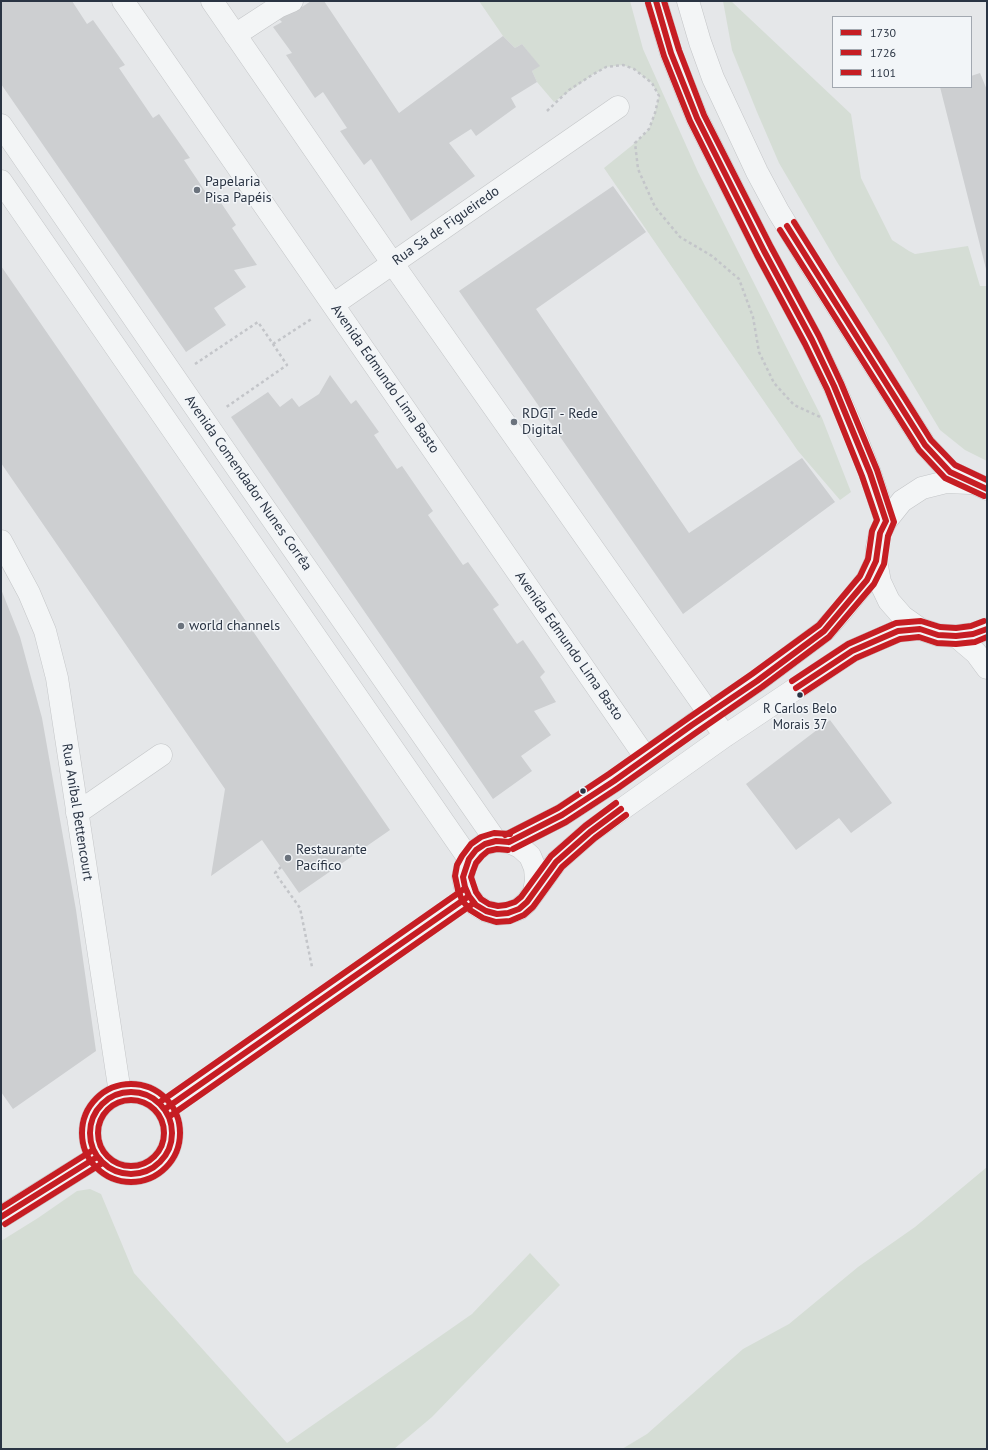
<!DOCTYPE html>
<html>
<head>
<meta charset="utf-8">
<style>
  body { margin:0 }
  #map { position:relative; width:988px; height:1450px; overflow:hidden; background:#e5e7e9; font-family:"PT Sans",sans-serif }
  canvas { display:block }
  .frame { position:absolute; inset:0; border:2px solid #2a3443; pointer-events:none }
  .legend { position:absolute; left:832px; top:16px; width:140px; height:72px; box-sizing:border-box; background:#f2f5f8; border:1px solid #a2a8b0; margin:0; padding:5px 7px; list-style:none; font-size:12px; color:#2a3443 }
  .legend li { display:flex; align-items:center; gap:8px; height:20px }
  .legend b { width:20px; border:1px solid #a2a8b0 }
</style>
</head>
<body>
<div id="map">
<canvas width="988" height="1450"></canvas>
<div class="frame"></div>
<ul class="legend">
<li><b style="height:5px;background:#c61d23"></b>1730</li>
<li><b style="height:5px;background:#c61d23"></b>1726</li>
<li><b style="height:5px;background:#c61d23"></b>1101</li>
</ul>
</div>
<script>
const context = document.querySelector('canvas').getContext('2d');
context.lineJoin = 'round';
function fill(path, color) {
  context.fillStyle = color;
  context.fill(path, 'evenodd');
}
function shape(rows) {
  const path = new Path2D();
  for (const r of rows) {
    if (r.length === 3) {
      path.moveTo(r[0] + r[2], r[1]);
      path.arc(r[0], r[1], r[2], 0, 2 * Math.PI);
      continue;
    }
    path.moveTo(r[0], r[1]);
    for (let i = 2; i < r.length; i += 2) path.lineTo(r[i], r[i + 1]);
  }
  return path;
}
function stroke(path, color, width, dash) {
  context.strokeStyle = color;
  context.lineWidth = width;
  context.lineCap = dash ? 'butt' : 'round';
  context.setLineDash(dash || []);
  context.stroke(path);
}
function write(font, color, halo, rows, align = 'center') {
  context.font = font + ' "PT Sans",sans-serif';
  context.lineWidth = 3;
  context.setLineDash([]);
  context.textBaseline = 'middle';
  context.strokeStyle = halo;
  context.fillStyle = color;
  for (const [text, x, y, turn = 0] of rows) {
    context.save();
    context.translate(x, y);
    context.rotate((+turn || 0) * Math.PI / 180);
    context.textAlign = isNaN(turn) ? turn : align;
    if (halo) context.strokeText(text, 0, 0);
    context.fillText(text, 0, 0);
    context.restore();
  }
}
fill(shape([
  [479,1,630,1,643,49,698,172,822,418,851,492,840,500,798,451,604,168,635,143,649,129,655,113,659,96,652,83,634,69,623,65,606,67,592,75,554,102,537,82,532,71,539,66,522,44,515,48,503,36],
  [723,1,731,1,851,114,861,178,892,240,909,251,915,254,968,246,980,286,987,286,987,461,965,450,940,430,888,343,837,262,779,163,757,112,732,50],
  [987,1167,987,1449,622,1449,647,1434,743,1349,789,1324,858,1267,915,1227],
  [90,1189,101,1194,134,1273,287,1443,472,1314,530,1253,560,1285,432,1417,394,1449,1,1449,1,1241,38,1218,77,1191]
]), '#d5ddd5');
fill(shape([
  [1,1,72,1,87,24,93,20,125,65,119,68,153,118,159,114,190,158,184,160,207,194,213,191,236,225,232,228,257,265,234,270,246,287,214,308,226,325,186,352,1,84],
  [294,1,302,7,311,1,324,1,399,113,503,36,515,48,522,44,540,66,532,71,537,82,511,98,516,107,476,136,471,129,449,143,475,176,411,221,371,159,364,165,340,131,347,128,323,92,315,98,286,55,292,53,273,27,282,22,276,16],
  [980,73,987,90,986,269,940,87,971,87,971,76],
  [613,186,646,232,536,309,689,533,802,458,835,502,683,614,459,291],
  [1,266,390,830,299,893,262,840,211,876,225,789,1,463],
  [330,375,351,404,356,400,379,432,374,435,397,469,402,466,433,511,428,515,463,565,468,562,499,605,493,609,517,644,523,640,545,672,540,677,556,702,534,711,551,735,521,756,532,771,493,799,231,417,268,392,280,407,292,398,299,407,319,394],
  [1,589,20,637,42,718,76,910,96,1051,13,1109,1,1092],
  [830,720,892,803,851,833,839,818,796,850,746,784]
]), '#cdcfd1');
const minor = shape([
  [123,1,646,758],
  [212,1,393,264,725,736],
  [656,1,671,53,697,118,764,251,812,340,834,386,852,427,870,473,886,521],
  [688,1,700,42,713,78,757,172,778,211,814,270,925,445,950,472,987,489],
  [235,35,278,7,292,1],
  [1,125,241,474,496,841],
  [1,181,469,859],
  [334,304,618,107],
  [970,483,946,482,922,488,902,501,886,521,880,533,877,547,876,561,880,582,889,601,903,617,920,629,938,635,956,636,973,634,987,629],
  [1,541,29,593,45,631,57,678,120,1093],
  [956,636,976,653,987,668],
  [77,813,161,755],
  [509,842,562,815,614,781,692,725,757,681,824,631,841,612,867,580,876,561],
  [534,892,536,880,535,868,530,856,520,847,509,842,496,841,485,844,476,850,469,859,465,868,463,877,465,887,469,896,476,905,486,911,497,914,508,913,519,909,527,902,556,862,590,832,725,736,852,651,898,631,920,629],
  [131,1133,41],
  [165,1109,469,896],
  [1,1217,97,1157]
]);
stroke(minor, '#c3c5c7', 23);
stroke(shape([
  [547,111,569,90,592,75,606,67,623,65,634,69,652,83,659,96,655,113,649,129,635,143,638,169,655,207,680,237,712,256,739,279,753,317,759,352,774,383,794,405,820,417],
  [273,344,313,318],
  [195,364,258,322,273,344,287,365,225,408],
  [281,867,275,873,300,908,312,967]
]), '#c3c5c9', 2.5, [3, 3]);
stroke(minor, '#f3f5f6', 22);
stroke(shape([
  [787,226,925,445,950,472,987,489],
  [796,688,852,651,898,631,920,629,938,635,956,636,973,634,987,629],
  [509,842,562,815,614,781,692,725,757,681,824,631,867,580,876,561,880,533,886,521,870,473,834,386,812,340,764,251,697,118,671,53,656,1],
  [509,842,496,841,485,844,476,850,469,859,463,877,465,887,469,896,476,905,486,911,497,914,508,913,519,909,527,902,556,862,590,832,621,809],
  [131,1133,41],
  [165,1109,469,896],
  [1,1217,97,1157]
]), '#c61d23', 6);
stroke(shape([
  [780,230,919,450,945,478,984,496],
  [800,695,856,658,900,639,919,637,937,643,956,644,975,642,987,637],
  [510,834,494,833,481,837,471,844,462,856,457,865,455,876,458,890,462,900,470,910,483,918,496,922,510,921,524,915,533,907,562,867,595,838,626,815],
  [513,849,566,822,618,788,697,732,762,687,829,637,874,584,884,564,888,536,894,522,877,470,841,383,819,336,771,247,704,115,679,50,664,1],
  [131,1133,49],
  [170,1116,474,903],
  [5,1224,101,1164]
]), '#c61d23', 6);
stroke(shape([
  [794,222,931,440,955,465,987,480],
  [792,681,848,644,896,623,921,621,940,627,956,628,971,626,984,621],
  [505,835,558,808,609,774,687,719,752,674,819,625,860,576,868,559,872,531,877,520,862,476,827,389,805,344,757,255,690,121,664,56,648,3],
  [508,850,497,849,488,851,482,856,476,863,473,871,471,877,476,892,481,899,489,904,498,906,506,905,515,902,521,897,551,856,585,826,616,803],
  [131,1133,33],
  [160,1102,464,889],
  [1,1208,93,1150]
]), '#c61d23', 6);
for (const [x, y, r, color] of [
  [197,190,4,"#6b737d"],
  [514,422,4,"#6b737d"],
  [181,626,4,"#6b737d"],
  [800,695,3.5,"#2a3443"],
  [583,791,3.5,"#2a3443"],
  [288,858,4,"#6b737d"]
]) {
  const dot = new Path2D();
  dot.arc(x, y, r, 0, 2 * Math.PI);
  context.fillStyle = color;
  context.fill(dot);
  stroke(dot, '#f2f5f8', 1.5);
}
write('13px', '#2a3443', '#f2f5f8', [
  ["R Carlos Belo",800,709],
  ["Morais 37",800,725]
]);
write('14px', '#2a3443', '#f2f5f8', [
  ["Papelaria",205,182],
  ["Pisa Papéis",205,198],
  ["RDGT - Rede",522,414],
  ["Digital",522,430],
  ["world channels",189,626],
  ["Restaurante",296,850],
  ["Pacífico",296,866]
], 'left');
write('14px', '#2a3443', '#f2f5f8', [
  ["Rua Sá de Figueiredo",446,226,-35],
  ["Avenida Edmundo Lima Basto",385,379,55],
  ["Avenida Comendador Nunes Corrêa",248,483,55],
  ["Avenida Edmundo Lima Basto",569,646,55],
  ["Rua Aníbal Bettencourt",77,812,81]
]);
</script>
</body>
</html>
